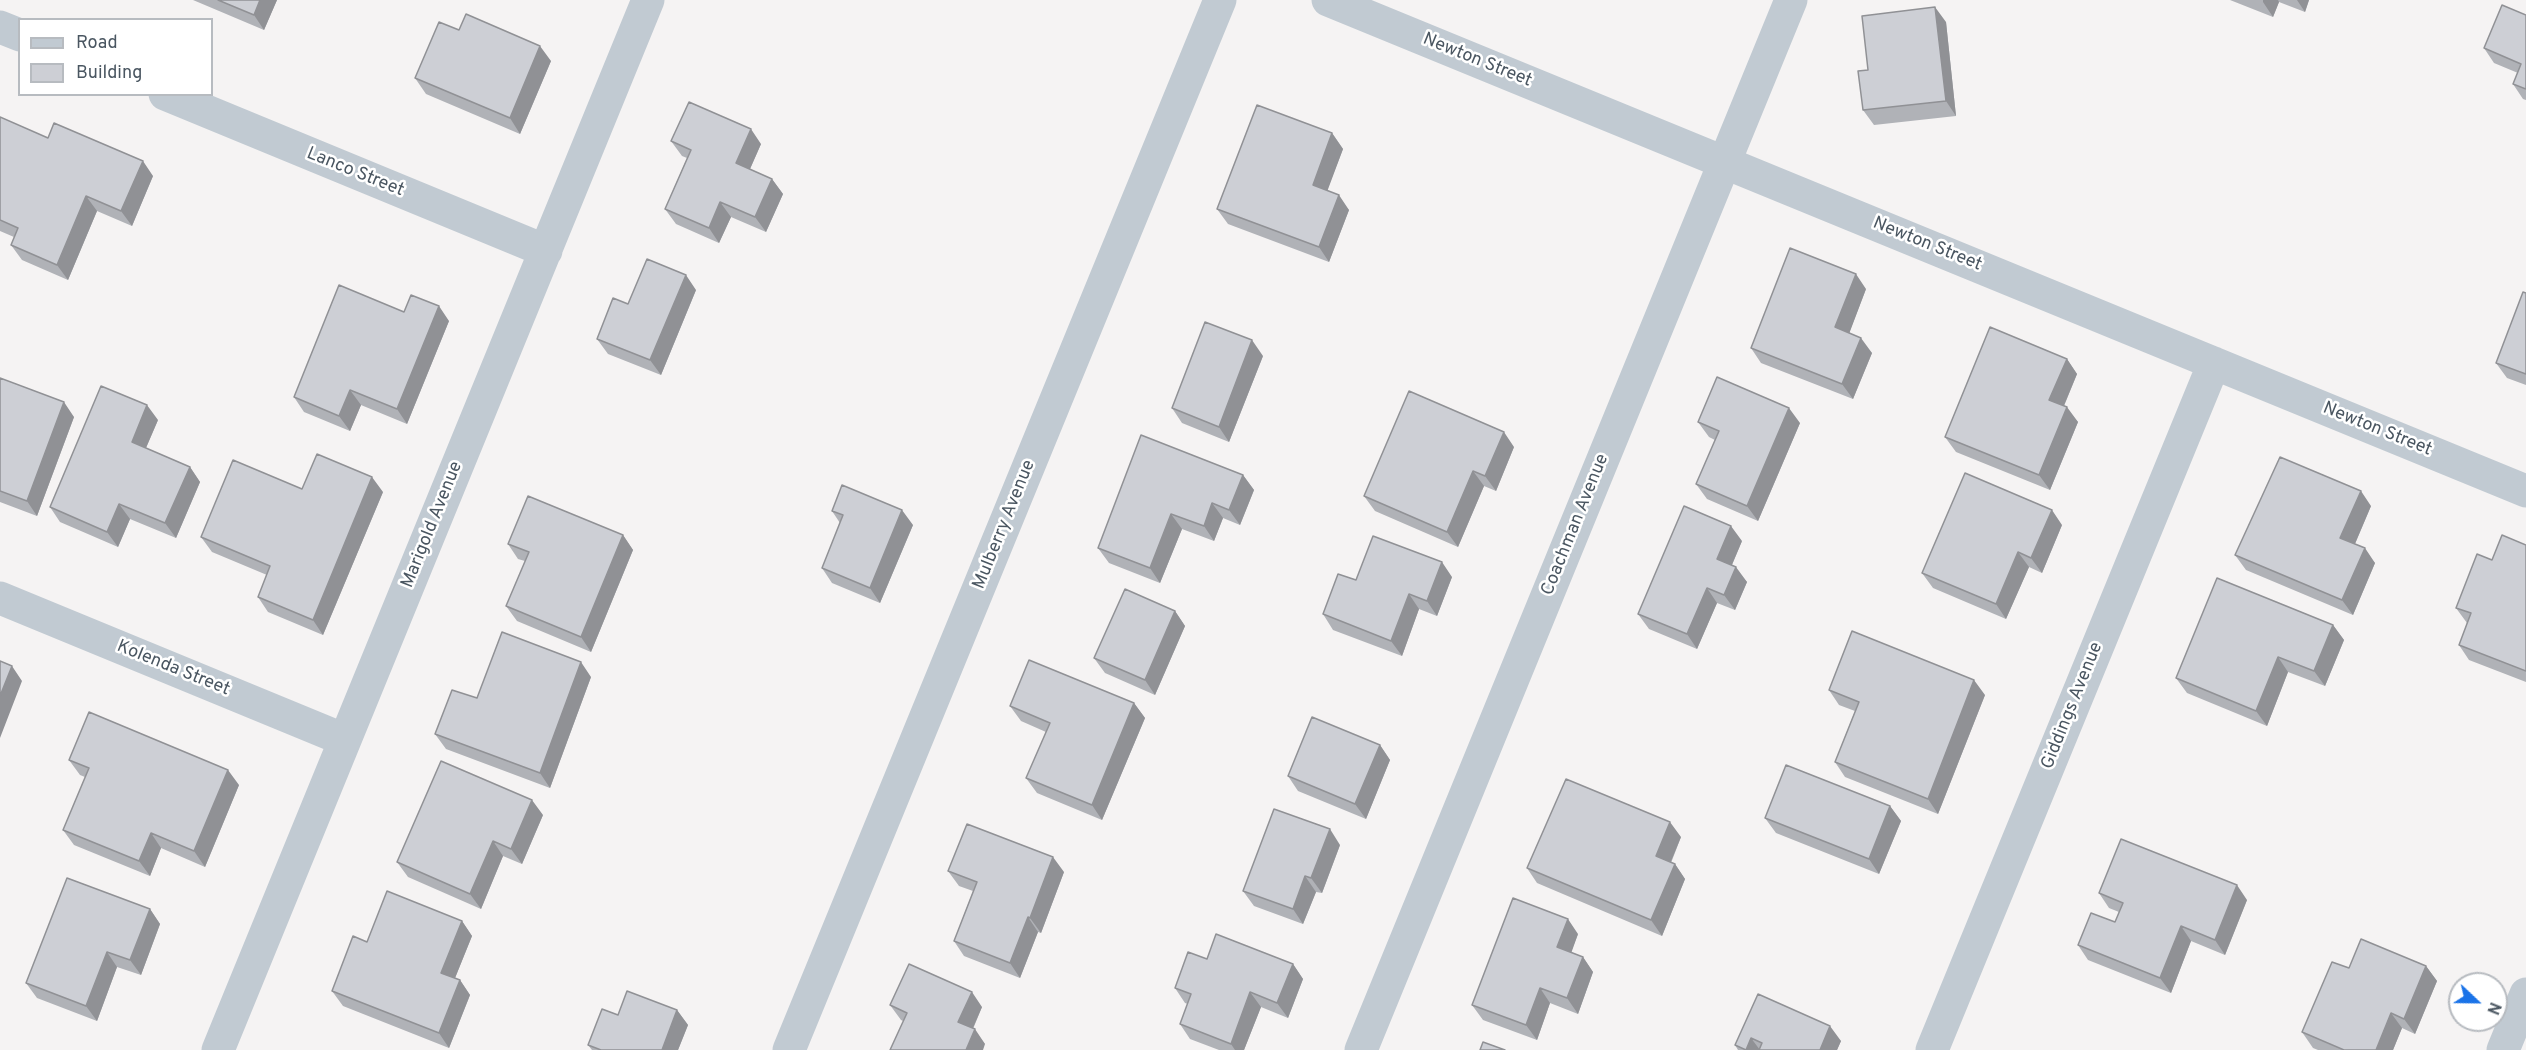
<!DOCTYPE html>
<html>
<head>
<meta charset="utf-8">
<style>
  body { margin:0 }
  #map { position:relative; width:2526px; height:1050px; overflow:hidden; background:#f5f3f3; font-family:Overpass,sans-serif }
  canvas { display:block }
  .legend { position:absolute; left:18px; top:18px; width:195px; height:78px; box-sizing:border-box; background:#fff; border:2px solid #b7bbc0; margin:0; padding:8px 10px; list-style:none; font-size:18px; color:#4a5661 }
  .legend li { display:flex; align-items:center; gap:12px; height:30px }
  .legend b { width:30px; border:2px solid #b7bbc0 }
  .north { position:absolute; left:2448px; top:972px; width:60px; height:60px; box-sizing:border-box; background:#fff; border:2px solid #b7bbc0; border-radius:50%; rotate:112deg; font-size:16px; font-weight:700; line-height:24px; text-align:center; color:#4a5661 }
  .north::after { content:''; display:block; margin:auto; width:21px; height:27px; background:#1a73e8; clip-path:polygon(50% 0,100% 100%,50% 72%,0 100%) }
</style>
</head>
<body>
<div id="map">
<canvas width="2526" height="1050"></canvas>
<ul class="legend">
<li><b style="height:8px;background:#c1cad2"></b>Road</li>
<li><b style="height:16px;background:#cdcfd5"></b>Building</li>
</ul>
<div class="north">N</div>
</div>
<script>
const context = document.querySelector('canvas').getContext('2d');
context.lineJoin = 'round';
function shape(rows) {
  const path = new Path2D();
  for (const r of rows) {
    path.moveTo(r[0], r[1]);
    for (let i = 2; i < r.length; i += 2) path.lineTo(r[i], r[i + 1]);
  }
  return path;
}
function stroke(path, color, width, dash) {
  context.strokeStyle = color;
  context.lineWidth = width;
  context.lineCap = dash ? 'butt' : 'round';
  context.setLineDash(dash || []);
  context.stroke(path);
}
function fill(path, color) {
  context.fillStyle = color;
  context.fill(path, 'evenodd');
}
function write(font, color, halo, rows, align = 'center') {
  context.font = font + ' Overpass,sans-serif';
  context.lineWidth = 5;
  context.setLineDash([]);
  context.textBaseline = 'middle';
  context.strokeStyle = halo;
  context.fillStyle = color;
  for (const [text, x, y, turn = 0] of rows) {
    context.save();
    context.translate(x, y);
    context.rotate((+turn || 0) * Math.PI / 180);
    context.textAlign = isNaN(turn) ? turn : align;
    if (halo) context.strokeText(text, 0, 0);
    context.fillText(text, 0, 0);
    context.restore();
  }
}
stroke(shape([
  [1328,0,2526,491],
  [0,27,20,35],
  [165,94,546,251],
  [0,598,345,740],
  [218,1050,648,0],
  [789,1050,1220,0],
  [1361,1050,1791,0],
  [1932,1050,2214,363],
  [2503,1050,2526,994]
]), '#c1cad2', 33);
fill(shape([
  [193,0,277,0,264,30],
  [2230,0,2309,0,2305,12,2279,2,2273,17],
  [2526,15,2526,100,2523,99,2513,84,2518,73,2494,63,2484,48],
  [1946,22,1956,116,1874,125,1863,110],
  [459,30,551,61,520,134,426,94,415,78],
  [0,117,48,138,153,176,132,226,97,211,68,280,22,260,11,245,14,237,0,231],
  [1332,133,1343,149,1327,190,1349,210,1329,262,1228,224,1217,209],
  [671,141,761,144,750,169,772,179,783,194,766,232,731,217,719,243,676,224,665,209,687,158,682,156],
  [1866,289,1849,333,1872,353,1853,399,1761,363,1751,348],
  [696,290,661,375,608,354,597,339,628,304],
  [2526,293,2526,385,2507,378,2496,363],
  [404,312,449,321,407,424,361,405,350,431,304,412,294,397],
  [1263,356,1229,442,1182,423,1172,408],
  [2067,359,2077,374,2064,406,2078,422,2050,490,1956,452,1945,437],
  [0,378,74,417,37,516,0,502],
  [158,420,146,448,190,467,200,482,176,538,130,519,118,547,60,522,50,507],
  [1698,422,1800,423,1758,521,1707,499,1696,484,1715,440,1709,437],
  [1514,447,1496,491,1484,486,1458,547,1375,511,1364,496],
  [1243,475,1254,490,1240,525,1223,518,1214,541,1182,529,1160,583,1109,563,1098,548],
  [383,492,323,635,268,612,258,597,267,575,212,552,201,537],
  [2371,506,2355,544,2375,563,2353,615,2246,570,2235,555],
  [832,511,913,525,880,603,832,583,822,568,840,523],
  [2062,525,2042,573,2029,567,2006,619,1933,588,1922,573],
  [623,535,633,550,591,652,517,621,506,606,525,561,518,559,508,544],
  [1742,541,1732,565,1747,582,1735,610,1717,603,1697,649,1649,629,1638,614],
  [2526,545,2526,682,2469,660,2459,645,2467,623,2456,608,2492,560],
  [1452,577,1437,616,1419,609,1402,656,1333,630,1323,614,1356,580],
  [1175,611,1185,626,1155,695,1105,673,1094,658],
  [2333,625,2344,640,2325,686,2288,672,2267,726,2187,693,2176,678],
  [591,677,550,788,446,749,435,734,477,698],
  [1829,690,1985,695,1938,814,1845,777,1835,762,1855,711,1839,705],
  [1134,703,1145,718,1102,820,1037,793,1026,778,1046,732,1021,721,1010,706],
  [1380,745,1390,760,1366,819,1298,791,1288,776],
  [69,760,239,785,205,867,161,848,150,876,74,845,63,830,85,777,80,775],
  [1890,806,1901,821,1879,874,1776,833,1765,818],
  [543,815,522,864,503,856,481,909,408,877,397,862],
  [1681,837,1671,863,1675,864,1685,879,1662,936,1537,883,1527,868],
  [1340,845,1322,893,1316,892,1303,924,1254,906,1243,891],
  [948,871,1064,872,1041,933,1038,932,1020,978,964,956,954,941,973,891,959,886],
  [2099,893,2247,900,2225,955,2191,941,2171,993,2088,960,2078,945,2115,922,2119,912,2109,908],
  [150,909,160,924,141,975,117,967,97,1021,37,998,26,983],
  [462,921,472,936,455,978,460,980,470,995,449,1048,343,1006,332,991,367,942],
  [1578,934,1571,952,1583,957,1593,972,1578,1014,1550,1003,1537,1040,1483,1020,1472,1005],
  [1207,959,1293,964,1303,979,1288,1018,1261,1007,1244,1050,1219,1050,1190,1039,1180,1024,1188,1004,1185,1003,1175,988],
  [2426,966,2437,981,2415,1034,2402,1028,2393,1050,2318,1050,2313,1048,2302,1032,2349,968],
  [1758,994,1841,1041,1837,1050,1738,1050,1735,1045],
  [890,1005,982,1007,973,1029,985,1044,903,1021,901,1020],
  [677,1010,688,1025,678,1050,592,1050,588,1045,618,1015]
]), '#b0b2b7');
fill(shape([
  [260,0,277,0,264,30,254,15],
  [2263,0,2278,0,2279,2,2273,17,2263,2],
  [2297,0,2309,0,2305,12],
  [1935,7,1946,22,1956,116,1946,101],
  [540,46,551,61,520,134,510,118],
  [751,129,761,144,746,178,736,163],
  [1332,133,1343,149,1324,200,1313,185],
  [143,161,153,176,132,226,121,211],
  [772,179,783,194,766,232,755,217],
  [1339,195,1349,210,1329,262,1319,247],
  [86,196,97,211,68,280,57,265],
  [720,202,731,217,719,243,709,228],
  [1856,274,1866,289,1846,342,1835,327],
  [686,275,696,290,661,375,650,360],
  [439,306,449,321,407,424,397,409],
  [1861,338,1872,353,1853,399,1842,384],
  [1252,340,1263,356,1229,442,1219,427],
  [2067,359,2077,374,2060,415,2049,400],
  [350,390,361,405,350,431,339,416],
  [64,402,74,417,37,516,27,501],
  [147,405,158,420,142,457,132,442],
  [2067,407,2078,422,2050,490,2039,475],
  [1789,408,1800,423,1758,521,1747,506],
  [1504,432,1514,447,1496,491,1485,476],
  [190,467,200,482,176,538,165,523],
  [1473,471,1484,486,1458,547,1447,532],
  [1243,475,1254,490,1240,525,1229,510],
  [372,477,383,492,323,635,313,620],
  [2361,491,2371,506,2351,553,2340,538],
  [1212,503,1223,518,1214,541,1204,526],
  [119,504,130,519,118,547,107,532],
  [902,510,913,525,880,603,870,588],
  [2052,510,2062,525,2042,573,2031,558],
  [1171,514,1182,529,1160,583,1150,568],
  [1731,526,1742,541,1728,574,1717,559],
  [623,535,633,550,591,652,581,637],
  [2365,548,2375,563,2353,615,2342,600],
  [2018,552,2029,567,2006,619,1996,604],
  [1442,562,1452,577,1437,616,1427,601],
  [1736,567,1747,582,1735,610,1724,595],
  [1707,588,1717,603,1697,649,1687,634],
  [1409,594,1419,609,1402,656,1391,641],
  [1175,611,1185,626,1155,695,1145,680],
  [2333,625,2344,640,2325,686,2314,671],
  [2278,657,2288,672,2267,726,2256,711],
  [581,662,591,677,550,788,540,773],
  [12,666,22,681,0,738,0,696],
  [1974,680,1985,695,1938,814,1928,799],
  [1134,703,1145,718,1102,820,1092,805],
  [1380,745,1390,760,1366,819,1355,804],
  [228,770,239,785,205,867,194,851],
  [532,800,543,815,522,864,511,849],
  [1890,806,1901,821,1879,874,1869,859],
  [1670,822,1681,837,1667,871,1656,856],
  [1330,829,1340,845,1322,893,1311,878],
  [151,833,161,848,150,876,139,861],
  [493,841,503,856,481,909,470,894],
  [1053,857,1064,872,1041,933,1030,918],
  [1675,864,1685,879,1662,936,1651,920],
  [1305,876,1316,892,1303,924,1293,909],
  [2237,885,2247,900,2225,955,2215,940],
  [150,909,160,924,141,975,130,960],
  [1028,917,1038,932,1020,978,1010,963],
  [1568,919,1578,934,1568,962,1557,947],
  [462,921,472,936,451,988,441,973],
  [2181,926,2191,941,2171,993,2160,978],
  [107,952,117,967,97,1021,86,1006],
  [1583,957,1593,972,1578,1014,1567,998],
  [1293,964,1303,979,1288,1018,1277,1003],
  [2426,966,2437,981,2415,1034,2404,1019],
  [460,980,470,995,449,1048,439,1033],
  [1540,988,1550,1003,1537,1040,1526,1025],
  [972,992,982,1007,969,1037,958,1022],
  [1250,992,1261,1007,1244,1050,1235,1050,1231,1044],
  [677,1010,688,1025,678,1050,662,1050],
  [2391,1013,2402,1028,2393,1050,2376,1050],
  [1830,1026,1841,1041,1837,1050,1820,1050],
  [975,1029,985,1044,983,1050,966,1050],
  [1751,1038,1760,1050,1746,1050]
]), '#909195');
const building = shape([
  [218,0,260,0,254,15,218,0],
  [2502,5,2526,15,2526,89,2513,84,2521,64,2484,48,2502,5],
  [1935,7,1946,101,1863,110,1858,71,1868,70,1862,16,1935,7],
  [466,14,540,46,510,118,415,78,439,22,459,30,466,14],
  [689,102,751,129,736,163,772,179,755,217,720,202,709,228,665,209,691,150,671,141,689,102],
  [1257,105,1332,133,1313,185,1339,195,1319,247,1217,209,1257,105],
  [0,117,48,138,54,123,143,161,121,211,86,196,57,265,11,245,18,228,0,220,0,117],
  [1790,248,1856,274,1835,327,1861,338,1842,384,1751,348,1790,248],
  [647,259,686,275,650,360,597,339,613,298,628,304,647,259],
  [339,285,404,312,411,295,439,306,397,409,350,390,339,416,294,397,339,285],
  [2523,292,2526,293,2526,374,2496,363,2523,292],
  [1205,322,1252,340,1219,427,1172,408,1205,322],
  [1990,327,2067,359,2049,400,2067,407,2039,475,1945,437,1990,327],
  [1717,377,1789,408,1747,506,1696,484,1719,431,1698,422,1717,377],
  [0,378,64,402,27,501,0,491,0,378],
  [101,386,147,405,132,442,190,467,165,523,119,504,107,532,50,507,101,386],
  [1409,391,1504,432,1485,476,1473,471,1447,532,1364,496,1409,391],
  [1141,435,1243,475,1229,510,1212,503,1204,526,1171,514,1150,568,1098,548,1141,435],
  [317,454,372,477,313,620,258,597,270,566,201,537,233,460,302,489,317,454],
  [2280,457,2361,491,2340,538,2365,548,2342,600,2235,555,2280,457],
  [1965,473,2052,510,2031,558,2018,552,1996,604,1922,573,1965,473],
  [842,485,902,510,870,588,822,568,843,515,832,511,842,485],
  [528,496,623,535,581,637,506,606,529,552,508,544,528,496],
  [1684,506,1731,526,1717,559,1736,567,1724,595,1707,588,1687,634,1638,614,1684,506],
  [2502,535,2526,545,2526,671,2459,645,2471,613,2456,608,2477,554,2492,560,2502,535],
  [1373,536,1442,562,1427,601,1409,594,1391,641,1323,614,1338,574,1356,580,1373,536],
  [2217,578,2333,625,2314,671,2278,657,2256,711,2176,678,2217,578],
  [1125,589,1175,611,1145,680,1094,658,1125,589],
  [1852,631,1974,680,1928,799,1835,762,1859,702,1829,690,1852,631],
  [502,632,581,662,540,773,435,734,452,690,477,698,502,632],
  [1029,660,1134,703,1092,805,1026,778,1050,723,1010,706,1029,660],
  [0,661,12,666,0,696,0,661],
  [89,712,228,770,194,851,151,833,139,861,63,830,89,768,69,760,89,712],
  [1312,717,1380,745,1355,804,1288,776,1312,717],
  [441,761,532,800,511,849,493,841,470,894,397,862,441,761],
  [1786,765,1890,806,1869,859,1765,818,1786,765],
  [1566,779,1670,822,1656,856,1675,864,1651,920,1527,868,1566,779],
  [1274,809,1330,829,1311,878,1305,876,1293,909,1243,891,1274,809],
  [967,824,1053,857,1030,918,1028,917,1010,963,954,941,977,882,948,871,967,824],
  [2121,839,2237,885,2215,940,2181,926,2160,978,2078,945,2091,913,2115,922,2123,903,2099,893,2121,839],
  [67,878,150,909,130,960,107,952,86,1006,26,983,67,878],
  [387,891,462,921,441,973,460,980,439,1033,332,991,353,936,367,942,387,891],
  [1513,898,1568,919,1557,947,1583,957,1567,998,1540,988,1526,1025,1472,1005,1513,898],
  [1216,934,1293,964,1277,1003,1250,992,1231,1044,1180,1024,1191,994,1175,988,1188,952,1207,959,1216,934],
  [2361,939,2426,966,2404,1019,2391,1013,2376,1050,2344,1050,2302,1032,2332,962,2349,968,2361,939],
  [909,964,972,992,958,1022,975,1029,966,1050,890,1050,907,1013,890,1005,909,964],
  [627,991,677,1010,662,1050,601,1050,588,1045,602,1009,618,1015,627,991],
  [1758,994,1830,1026,1820,1050,1759,1050,1762,1043,1751,1038,1746,1050,1735,1045,1758,994],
  [1483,1042,1505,1050,1480,1050,1483,1042]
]);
fill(building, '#cdcfd5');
stroke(building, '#909195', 1.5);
write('18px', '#4a5661', '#fff', [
  ["Newton Street",1477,61,22],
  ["Lanco Street",355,173,22],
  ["Newton Street",1927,245,22],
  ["Newton Street",2377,430,22],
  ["Marigold Avenue",433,525,-68],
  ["Mulberry Avenue",1005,525,-68],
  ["Coachman Avenue",1576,525,-68],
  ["Kolenda Street",173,669,22],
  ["Giddings Avenue",2073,706,-68]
]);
</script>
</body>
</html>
